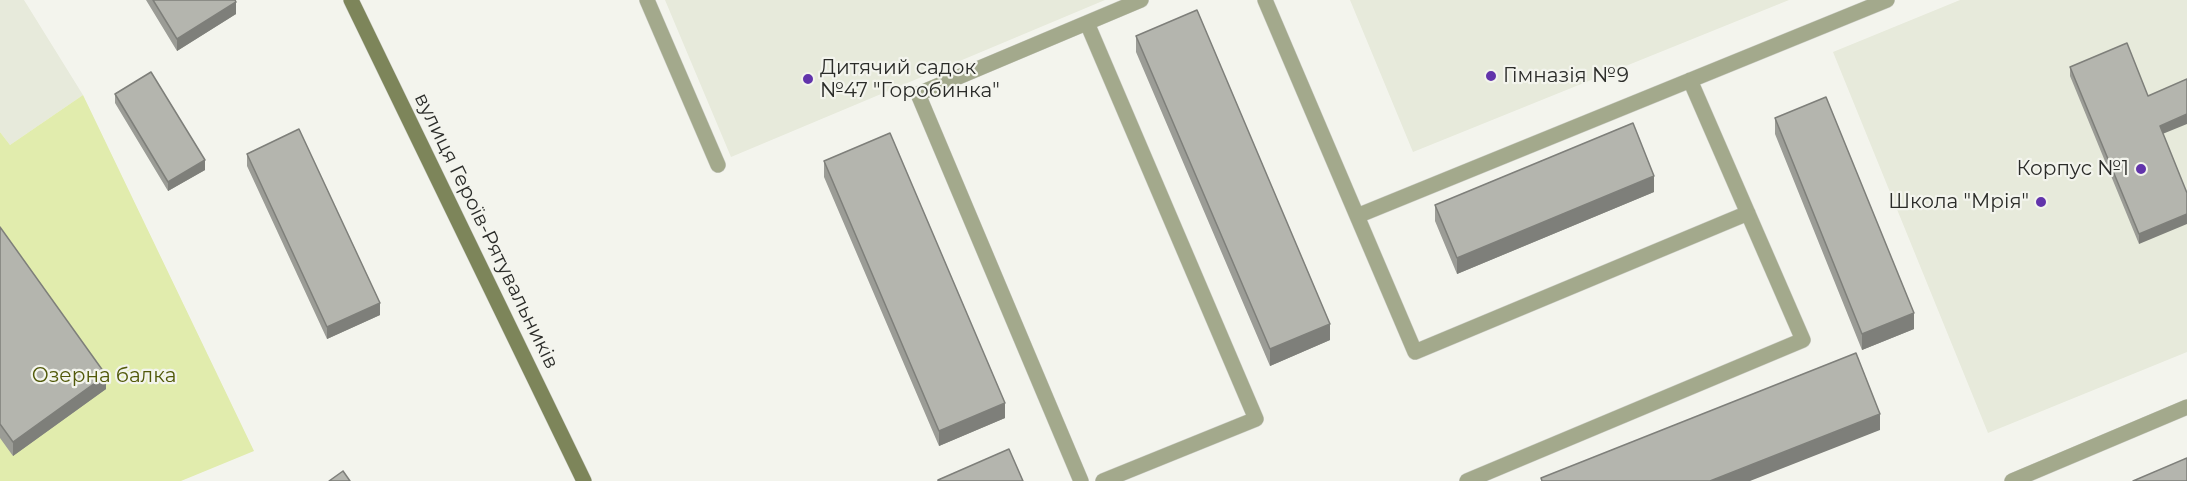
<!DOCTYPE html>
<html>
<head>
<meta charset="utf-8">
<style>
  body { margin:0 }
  canvas { display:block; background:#f3f4ed }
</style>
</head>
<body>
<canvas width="2187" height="481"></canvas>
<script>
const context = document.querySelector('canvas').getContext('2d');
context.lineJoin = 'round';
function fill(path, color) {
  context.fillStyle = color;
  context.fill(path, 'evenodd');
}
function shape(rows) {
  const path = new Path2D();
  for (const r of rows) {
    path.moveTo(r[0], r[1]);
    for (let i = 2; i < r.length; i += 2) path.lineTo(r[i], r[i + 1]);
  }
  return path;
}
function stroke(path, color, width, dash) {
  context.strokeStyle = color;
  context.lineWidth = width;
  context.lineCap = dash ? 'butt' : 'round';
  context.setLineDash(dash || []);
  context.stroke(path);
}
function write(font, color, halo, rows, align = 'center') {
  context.font = font + ' Montserrat,sans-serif';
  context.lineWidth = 4.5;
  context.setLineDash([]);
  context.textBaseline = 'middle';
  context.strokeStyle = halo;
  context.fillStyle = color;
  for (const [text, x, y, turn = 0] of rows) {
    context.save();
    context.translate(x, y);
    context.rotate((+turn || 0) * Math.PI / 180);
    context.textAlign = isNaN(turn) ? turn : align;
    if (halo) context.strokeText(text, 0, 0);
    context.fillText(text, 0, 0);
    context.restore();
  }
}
fill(shape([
  [0,0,24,0,83,95,10,145,0,132],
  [665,0,1105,0,731,157],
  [1350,0,1789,0,1413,152],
  [1960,0,2187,0,2187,352,1988,433,1833,52]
]), '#e7eadb');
fill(shape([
  [83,95,254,451,181,481,0,481,0,132,10,145]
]), '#e1ecad');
const service = shape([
  [647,0,718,165],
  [1265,0,1415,352,1748,213],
  [1087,23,1256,419,1103,481],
  [1357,216,1887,0],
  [1081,481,918,94,1141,0],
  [1467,481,1803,340,1690,80],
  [2012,481,2187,407]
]);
const secondary = shape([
  [351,0,584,481]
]);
stroke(service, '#cfd0ca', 16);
stroke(secondary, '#cfd0ca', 16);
stroke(service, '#a3a98c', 15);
stroke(secondary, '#7d855a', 15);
fill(shape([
  [146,0,235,0,236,14,177,51],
  [1136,36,1330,340,1270,366,1136,52],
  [2070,67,2163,134,2139,244,2070,76],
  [115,94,205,170,168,191,115,103],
  [1775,118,1914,329,1862,350,1775,134],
  [247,154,380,315,327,339,247,166],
  [824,161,1005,418,939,446,824,177],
  [1654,192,1457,274,1435,221,1435,205],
  [0,227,106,389,13,456,0,438]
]), '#9b9c96');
fill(shape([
  [236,2,236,14,177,51,177,39],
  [2187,114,2187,124,2160,135,2160,126],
  [205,160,205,170,168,191,168,182],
  [1654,176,1654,192,1457,274,1457,258],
  [2187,214,2187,224,2139,244,2139,234],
  [380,303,380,315,327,339,327,327],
  [1914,313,1914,329,1862,350,1862,334],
  [1330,324,1330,340,1270,366,1270,349],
  [106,375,106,389,13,456,13,442],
  [1005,403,1005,418,939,446,939,431],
  [1880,414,1880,430,1750,481,1710,481]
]), '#7e7f7a');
const building = shape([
  [153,0,235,0,236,2,177,39,153,0],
  [1197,10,1330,324,1270,349,1136,36,1197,10],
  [2127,43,2148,96,2187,79,2187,114,2160,126,2187,193,2187,214,2139,234,2070,67,2127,43],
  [151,72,205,160,168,182,115,94,151,72],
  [1826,97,1914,313,1862,334,1775,118,1826,97],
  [1633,123,1654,176,1457,258,1435,205,1633,123],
  [299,129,380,303,327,327,247,154,299,129],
  [890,133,1005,403,939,431,824,161,890,133],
  [0,227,106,375,13,442,0,424,0,227],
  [1856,353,1880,414,1710,481,1542,481,1541,478,1856,353],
  [1009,449,1023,481,938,481,938,480,1009,449],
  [2187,458,2187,481,2133,481,2187,458],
  [343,471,350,481,329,481,343,471]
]);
fill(building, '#b4b5ae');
stroke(building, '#7e7f7a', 1.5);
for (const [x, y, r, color] of [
  [1491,76,6,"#6234ab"],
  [808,79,6,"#6234ab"],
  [2141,169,6,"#6234ab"],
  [2041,202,6,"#6234ab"]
]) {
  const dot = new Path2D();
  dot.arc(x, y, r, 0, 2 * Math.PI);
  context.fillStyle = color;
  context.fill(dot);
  stroke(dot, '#f3f4ed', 2);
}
write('20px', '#2b2c29', '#f3f4ed', [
  ["Дитячий садок",820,68],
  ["№47 \"Горобинка\"",820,91],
  ["Гімназія №9",1503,76],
  ["Корпус №1",2129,169,"right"],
  ["Школа \"Мрія\"",2029,202,"right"]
], 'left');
write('20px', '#2b2c29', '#f3f4ed', [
  ["вулиця Героїв-Рятувальників",486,231,64]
]);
write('20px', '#515909', '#f3f4ed', [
  ["Озерна балка",104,376]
]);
</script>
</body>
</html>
